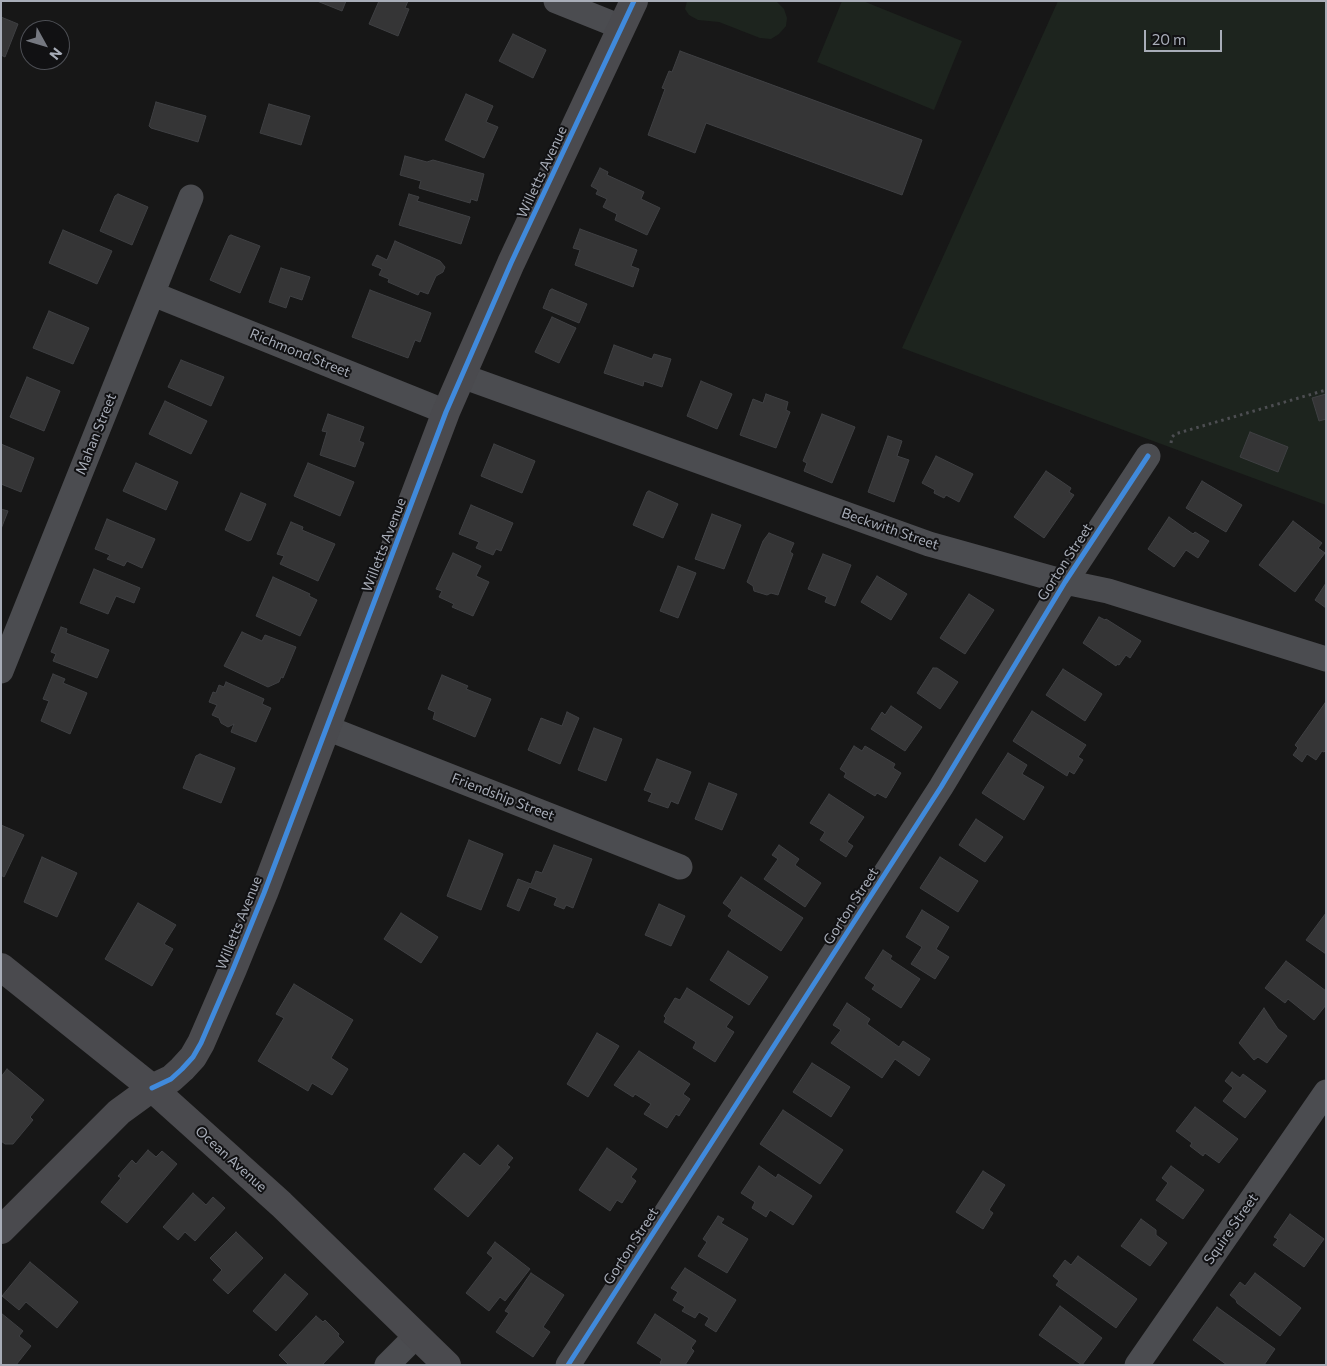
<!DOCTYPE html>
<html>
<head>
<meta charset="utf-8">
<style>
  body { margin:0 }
  #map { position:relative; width:1327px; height:1366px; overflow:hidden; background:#171717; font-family:Commissioner,sans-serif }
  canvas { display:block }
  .frame { position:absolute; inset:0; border:2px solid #a8adb8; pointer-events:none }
  .north { position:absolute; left:20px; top:20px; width:50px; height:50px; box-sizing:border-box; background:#111113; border:1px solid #4d4f55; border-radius:50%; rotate:129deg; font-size:14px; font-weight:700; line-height:20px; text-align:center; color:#a8adb8 }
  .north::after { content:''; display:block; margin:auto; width:18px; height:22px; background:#757880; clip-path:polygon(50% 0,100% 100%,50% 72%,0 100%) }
  .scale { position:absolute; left:1144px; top:30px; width:78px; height:22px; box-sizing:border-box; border:2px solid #a8adb8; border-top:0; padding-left:6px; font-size:15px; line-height:18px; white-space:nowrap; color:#a8adb8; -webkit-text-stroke:4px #111113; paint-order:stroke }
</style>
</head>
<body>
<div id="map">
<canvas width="1327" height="1366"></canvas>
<div class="frame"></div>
<div class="north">N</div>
<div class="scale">20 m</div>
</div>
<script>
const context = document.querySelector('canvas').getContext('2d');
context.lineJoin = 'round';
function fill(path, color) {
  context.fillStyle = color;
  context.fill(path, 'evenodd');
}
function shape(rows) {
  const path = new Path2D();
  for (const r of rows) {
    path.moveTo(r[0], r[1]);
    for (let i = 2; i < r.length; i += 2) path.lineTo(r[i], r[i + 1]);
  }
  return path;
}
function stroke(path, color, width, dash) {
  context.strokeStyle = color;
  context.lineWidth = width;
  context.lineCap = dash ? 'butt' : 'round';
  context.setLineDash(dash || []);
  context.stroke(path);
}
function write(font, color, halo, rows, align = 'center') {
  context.font = font + ' Commissioner,sans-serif';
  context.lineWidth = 4;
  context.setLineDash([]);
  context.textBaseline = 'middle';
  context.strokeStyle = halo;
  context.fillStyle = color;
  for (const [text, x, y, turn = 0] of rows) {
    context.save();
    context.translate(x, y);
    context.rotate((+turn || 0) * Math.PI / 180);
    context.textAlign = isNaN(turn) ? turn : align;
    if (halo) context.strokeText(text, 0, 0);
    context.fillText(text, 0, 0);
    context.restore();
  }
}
fill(shape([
  [687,1,776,1,784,9,787,18,786,26,779,34,771,39,760,38,719,22,698,20,689,15,685,9],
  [842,1,863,1,962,41,934,110,817,62],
  [1058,1,1326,1,1326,505,902,348]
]), '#1d241e');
const building = shape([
  [317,1,346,1,342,11,317,1],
  [379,1,408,1,405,8,409,9,398,36,369,24,379,1],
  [1,17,18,24,5,57,1,55,1,17],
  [513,34,546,50,533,78,499,61,513,34],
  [680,51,922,140,902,195,706,123,695,153,648,135,665,89,662,88,669,71,672,72,680,51],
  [466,94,493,106,486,122,498,127,484,158,445,140,466,94],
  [156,102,206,116,198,142,151,128,149,126,156,102],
  [269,104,310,116,301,145,260,133,269,104],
  [405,156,427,162,433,160,484,174,477,201,471,199,470,203,419,188,421,181,400,175,405,156],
  [600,168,608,172,607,175,644,192,641,199,660,208,647,235,615,220,617,214,603,207,607,199,596,194,598,190,591,186,600,168],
  [118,194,148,207,132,245,100,231,115,196,118,194],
  [409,194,419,197,417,201,470,217,461,244,399,225,409,194],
  [580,229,637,250,631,266,639,269,633,287,575,265,580,250,573,248,580,229],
  [63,230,112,251,97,284,49,263,63,230],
  [231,235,260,246,240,293,210,280,229,236,231,235],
  [395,241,440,261,445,267,443,272,436,276,428,294,420,291,418,295,388,282,389,279,379,275,382,269,372,265,377,255,387,260,395,241],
  [281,268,310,277,302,300,290,296,286,308,269,302,281,268],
  [552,289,587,304,579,323,543,308,550,290,552,289],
  [370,290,431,313,420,342,415,340,408,358,352,337,370,290],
  [49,311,89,328,73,364,33,348,49,311],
  [552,317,576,328,559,363,535,352,552,317],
  [614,345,652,359,654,354,671,359,662,387,644,381,643,386,604,373,614,345],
  [181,360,224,377,211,406,168,387,181,360],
  [27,377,60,391,44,431,10,417,27,377],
  [701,381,732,394,717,429,687,416,701,381],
  [766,394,788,402,786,410,790,412,776,448,740,435,753,399,763,403,766,394],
  [1326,394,1326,419,1319,421,1312,398,1326,394],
  [165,401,207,421,191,454,149,434,165,401],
  [328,414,364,427,359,441,364,443,355,467,320,455,327,432,322,431,328,414],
  [822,414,855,427,832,483,804,471,807,463,803,461,822,414],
  [1250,432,1288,447,1278,472,1240,457,1250,432],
  [888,436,902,441,897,456,909,460,894,502,868,492,888,436],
  [1,444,34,458,21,492,1,484,1,444],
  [494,444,535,461,522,493,481,476,494,444],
  [936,456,973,474,959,502,946,495,944,498,934,493,935,490,922,483,936,456],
  [136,463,178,482,166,510,123,491,136,463],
  [308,463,354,482,340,516,294,496,308,463],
  [1046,471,1071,488,1069,492,1074,495,1044,538,1014,517,1046,471],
  [1202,481,1242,505,1226,532,1186,508,1202,481],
  [649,491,678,504,663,538,633,525,647,492,649,491],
  [241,493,266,504,251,540,248,541,225,530,241,493],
  [471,505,513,523,501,551,496,549,493,555,476,548,479,542,459,534,471,505],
  [1,509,8,511,1,529,1,509],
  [712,514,741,525,724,569,695,559,712,514],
  [1169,517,1193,534,1195,532,1209,541,1198,558,1186,550,1174,567,1148,549,1169,517],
  [107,519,155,539,142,568,127,561,124,566,107,559,110,555,95,549,107,519],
  [1293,521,1322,543,1318,548,1325,553,1295,592,1259,565,1293,521],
  [291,522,303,527,302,530,335,544,318,581,280,564,284,556,277,554,291,522],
  [769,533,794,543,790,552,793,554,778,595,771,593,767,595,754,591,753,586,747,582,763,541,769,533],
  [453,553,481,566,476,576,489,582,473,616,452,607,454,604,439,597,442,591,436,589,453,553],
  [823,554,851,565,835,606,825,602,827,597,808,589,823,554],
  [678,566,696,573,678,618,660,611,678,566],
  [94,569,140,588,134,603,116,596,108,614,80,603,94,569],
  [877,576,907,594,891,620,861,602,877,576],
  [273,577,310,594,309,596,317,600,300,636,256,616,273,577],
  [1326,583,1326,608,1315,600,1326,583],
  [969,594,994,610,965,654,940,638,969,594],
  [1099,617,1105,620,1106,619,1141,641,1130,658,1126,655,1119,665,1117,664,1116,666,1083,643,1099,617],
  [61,627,67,629,66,633,109,650,97,678,53,661,56,654,51,652,61,627],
  [242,632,262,641,265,635,296,647,283,678,281,677,279,682,268,687,224,666,242,632],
  [933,668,937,668,958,682,940,709,917,693,933,668],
  [1063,669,1102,694,1085,721,1046,695,1063,669],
  [53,674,65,679,63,683,87,693,70,734,41,721,49,701,43,699,53,674],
  [442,675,468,686,466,689,491,699,475,737,433,719,435,712,428,709,442,675],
  [226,682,264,699,262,704,271,708,256,742,231,732,234,724,228,727,221,723,219,718,212,715,217,705,209,702,213,692,216,693,219,685,224,687,226,682],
  [1325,703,1326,750,1324,752,1322,751,1316,760,1307,754,1302,762,1293,755,1298,748,1295,745,1325,703],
  [891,706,922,727,905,751,871,729,882,712,885,715,891,706],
  [1032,711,1086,745,1078,757,1083,760,1074,774,1069,771,1067,776,1013,741,1032,711],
  [567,712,579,718,560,764,528,750,541,718,562,726,567,712],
  [594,728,622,739,606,781,578,770,594,728],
  [854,746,862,751,865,746,895,764,893,768,901,773,886,798,877,793,875,796,844,777,846,773,840,769,854,746],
  [1008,753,1027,765,1022,774,1044,787,1024,820,982,793,1008,753],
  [200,754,235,768,221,803,183,788,196,756,200,754],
  [657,759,691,772,678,804,671,801,668,808,648,801,652,793,644,790,657,759],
  [709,783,737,794,722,830,695,819,709,783],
  [829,794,864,817,847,842,853,846,846,857,820,840,825,832,810,823,829,794],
  [976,819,1003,837,985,862,959,845,976,819],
  [1,825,24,835,4,877,1,875,1,825],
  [469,840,503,854,481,910,447,896,469,840],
  [554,845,592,859,573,908,566,905,564,909,554,905,557,898,529,887,519,911,507,906,518,879,531,884,536,871,542,873,554,845],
  [779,845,799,859,795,865,821,883,805,907,764,879,778,859,772,855,779,845],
  [42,857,77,873,57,917,24,902,42,857],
  [940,857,978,881,958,912,920,888,940,857],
  [741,877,803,918,781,951,728,916,732,910,723,903,741,877],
  [138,903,176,925,164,944,173,949,152,986,105,959,138,903],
  [659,904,685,916,671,946,645,935,659,904],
  [922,910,949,927,936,949,949,957,935,979,911,964,922,947,906,937,922,910],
  [401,913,438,937,421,963,384,939,401,913],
  [1326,913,1326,954,1306,940,1326,913],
  [883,950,892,956,890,959,920,979,901,1008,872,989,875,985,865,978,883,950],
  [728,951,768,977,749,1005,710,980,728,951],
  [1286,961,1326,991,1326,1005,1314,1020,1288,999,1285,1003,1265,988,1286,961],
  [294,984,353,1020,331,1058,348,1069,332,1095,312,1083,308,1091,258,1061,284,1018,276,1014,294,984],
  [687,988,733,1017,726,1027,734,1032,715,1062,693,1048,696,1042,664,1022,666,1018,664,1016,675,998,680,1000,687,988],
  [847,1003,870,1019,867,1024,899,1047,903,1041,930,1059,919,1076,895,1059,882,1078,831,1043,841,1030,833,1025,847,1003],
  [1264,1008,1278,1029,1287,1036,1267,1063,1258,1057,1254,1060,1239,1043,1264,1008],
  [597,1033,619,1046,588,1097,567,1084,597,1033],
  [639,1051,690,1084,683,1094,690,1099,679,1116,676,1114,667,1128,644,1114,651,1104,635,1094,633,1097,614,1085,639,1051],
  [812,1063,850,1087,831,1117,793,1092,812,1063],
  [7,1069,44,1100,30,1117,33,1120,13,1144,5,1144,1,1141,1,1077,7,1069],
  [1232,1072,1240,1078,1243,1074,1266,1091,1245,1118,1223,1101,1233,1088,1225,1081,1232,1072],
  [1195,1107,1238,1139,1219,1163,1205,1153,1203,1156,1190,1146,1192,1143,1176,1131,1195,1107],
  [783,1110,843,1150,820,1184,760,1144,783,1110],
  [498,1145,513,1158,507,1165,510,1167,468,1217,434,1189,464,1153,480,1166,498,1145],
  [607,1148,637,1169,631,1177,636,1181,622,1203,617,1200,610,1211,579,1190,607,1148],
  [148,1150,156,1157,162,1151,177,1164,127,1223,101,1202,121,1178,118,1176,132,1160,136,1164,148,1150],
  [759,1166,776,1178,778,1174,812,1196,793,1225,770,1210,766,1217,752,1208,755,1202,741,1193,759,1166],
  [1171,1166,1204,1190,1183,1219,1156,1200,1168,1183,1162,1178,1171,1166],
  [983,1171,1005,1185,989,1210,993,1213,983,1229,956,1212,983,1171],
  [193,1193,206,1205,213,1197,225,1208,195,1241,185,1232,178,1240,163,1227,193,1193],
  [1290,1214,1324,1239,1304,1267,1273,1245,1278,1239,1274,1237,1290,1214],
  [718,1216,724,1219,721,1223,748,1239,727,1273,698,1256,707,1242,703,1239,718,1216],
  [1141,1219,1156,1230,1156,1235,1167,1243,1150,1266,1121,1246,1141,1219],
  [236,1232,263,1258,228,1294,213,1280,222,1270,210,1258,236,1232],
  [495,1242,530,1269,505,1301,500,1297,489,1311,466,1293,493,1258,487,1253,495,1242],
  [1078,1256,1137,1299,1116,1328,1056,1285,1059,1281,1053,1276,1065,1260,1071,1265,1078,1256],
  [30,1262,78,1302,57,1328,26,1302,19,1310,2,1296,30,1262],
  [685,1268,736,1300,716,1332,705,1325,709,1318,699,1312,695,1318,682,1311,685,1307,673,1300,678,1292,671,1288,685,1268],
  [531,1273,564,1295,543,1327,550,1332,533,1357,496,1332,509,1313,505,1311,531,1273],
  [1255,1273,1301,1308,1280,1336,1237,1303,1236,1300,1230,1295,1240,1282,1245,1286,1255,1273],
  [285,1274,308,1294,276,1331,253,1311,285,1274],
  [1060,1306,1102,1338,1082,1365,1039,1335,1060,1306],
  [1217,1307,1275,1349,1264,1365,1227,1365,1193,1340,1217,1307],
  [1,1313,23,1331,19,1336,31,1346,16,1365,1,1365,1,1313],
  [655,1314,696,1341,691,1348,694,1351,685,1365,663,1365,660,1363,662,1359,637,1343,655,1314],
  [316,1316,323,1322,325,1320,339,1334,338,1336,344,1342,322,1365,289,1365,279,1355,316,1316]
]);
fill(building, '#353536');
stroke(building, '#3f4043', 1);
stroke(shape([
  [1171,443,1172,437,1175,434,1326,390]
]), '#4d4e52', 3, [2.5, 4]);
stroke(shape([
  [556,1,621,27],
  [153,294,446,412],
  [462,376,929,544,1065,582,1108,591,1326,659],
  [1,671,191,197],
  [327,728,680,867],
  [387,1365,417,1335],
  [568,1365,941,787,1065,582,1148,456],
  [1137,1365,1326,1092]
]), '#4b4c50', 25);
stroke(shape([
  [1,967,152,1088,281,1204,447,1365],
  [1,1230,119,1112,152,1088,171,1079,182,1069,193,1057,201,1043,233,969,264,893,446,412,511,263,634,1]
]), '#4a4a4e', 28);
stroke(shape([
  [152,1088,171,1079,182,1069,193,1057,201,1043,233,969,264,893,446,412,511,263,634,1],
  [568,1365,941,787,1065,582,1148,456]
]), '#408adc', 5);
write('14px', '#a8adb8', '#111113', [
  ["Willetts Avenue",542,172,-65],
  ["Richmond Street",300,353,22],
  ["Mahan Street",96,434,-68],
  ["Beckwith Street",890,529,19],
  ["Willetts Avenue",384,545,-69],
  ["Gorton Street",1065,562,-57],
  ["Friendship Street",503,797,21],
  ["Gorton Street",851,906,-57],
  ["Willetts Avenue",239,923,-68],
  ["Ocean Avenue",231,1159,42],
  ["Squire Street",1231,1229,-55],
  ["Gorton Street",631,1246,-57]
]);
</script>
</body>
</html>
